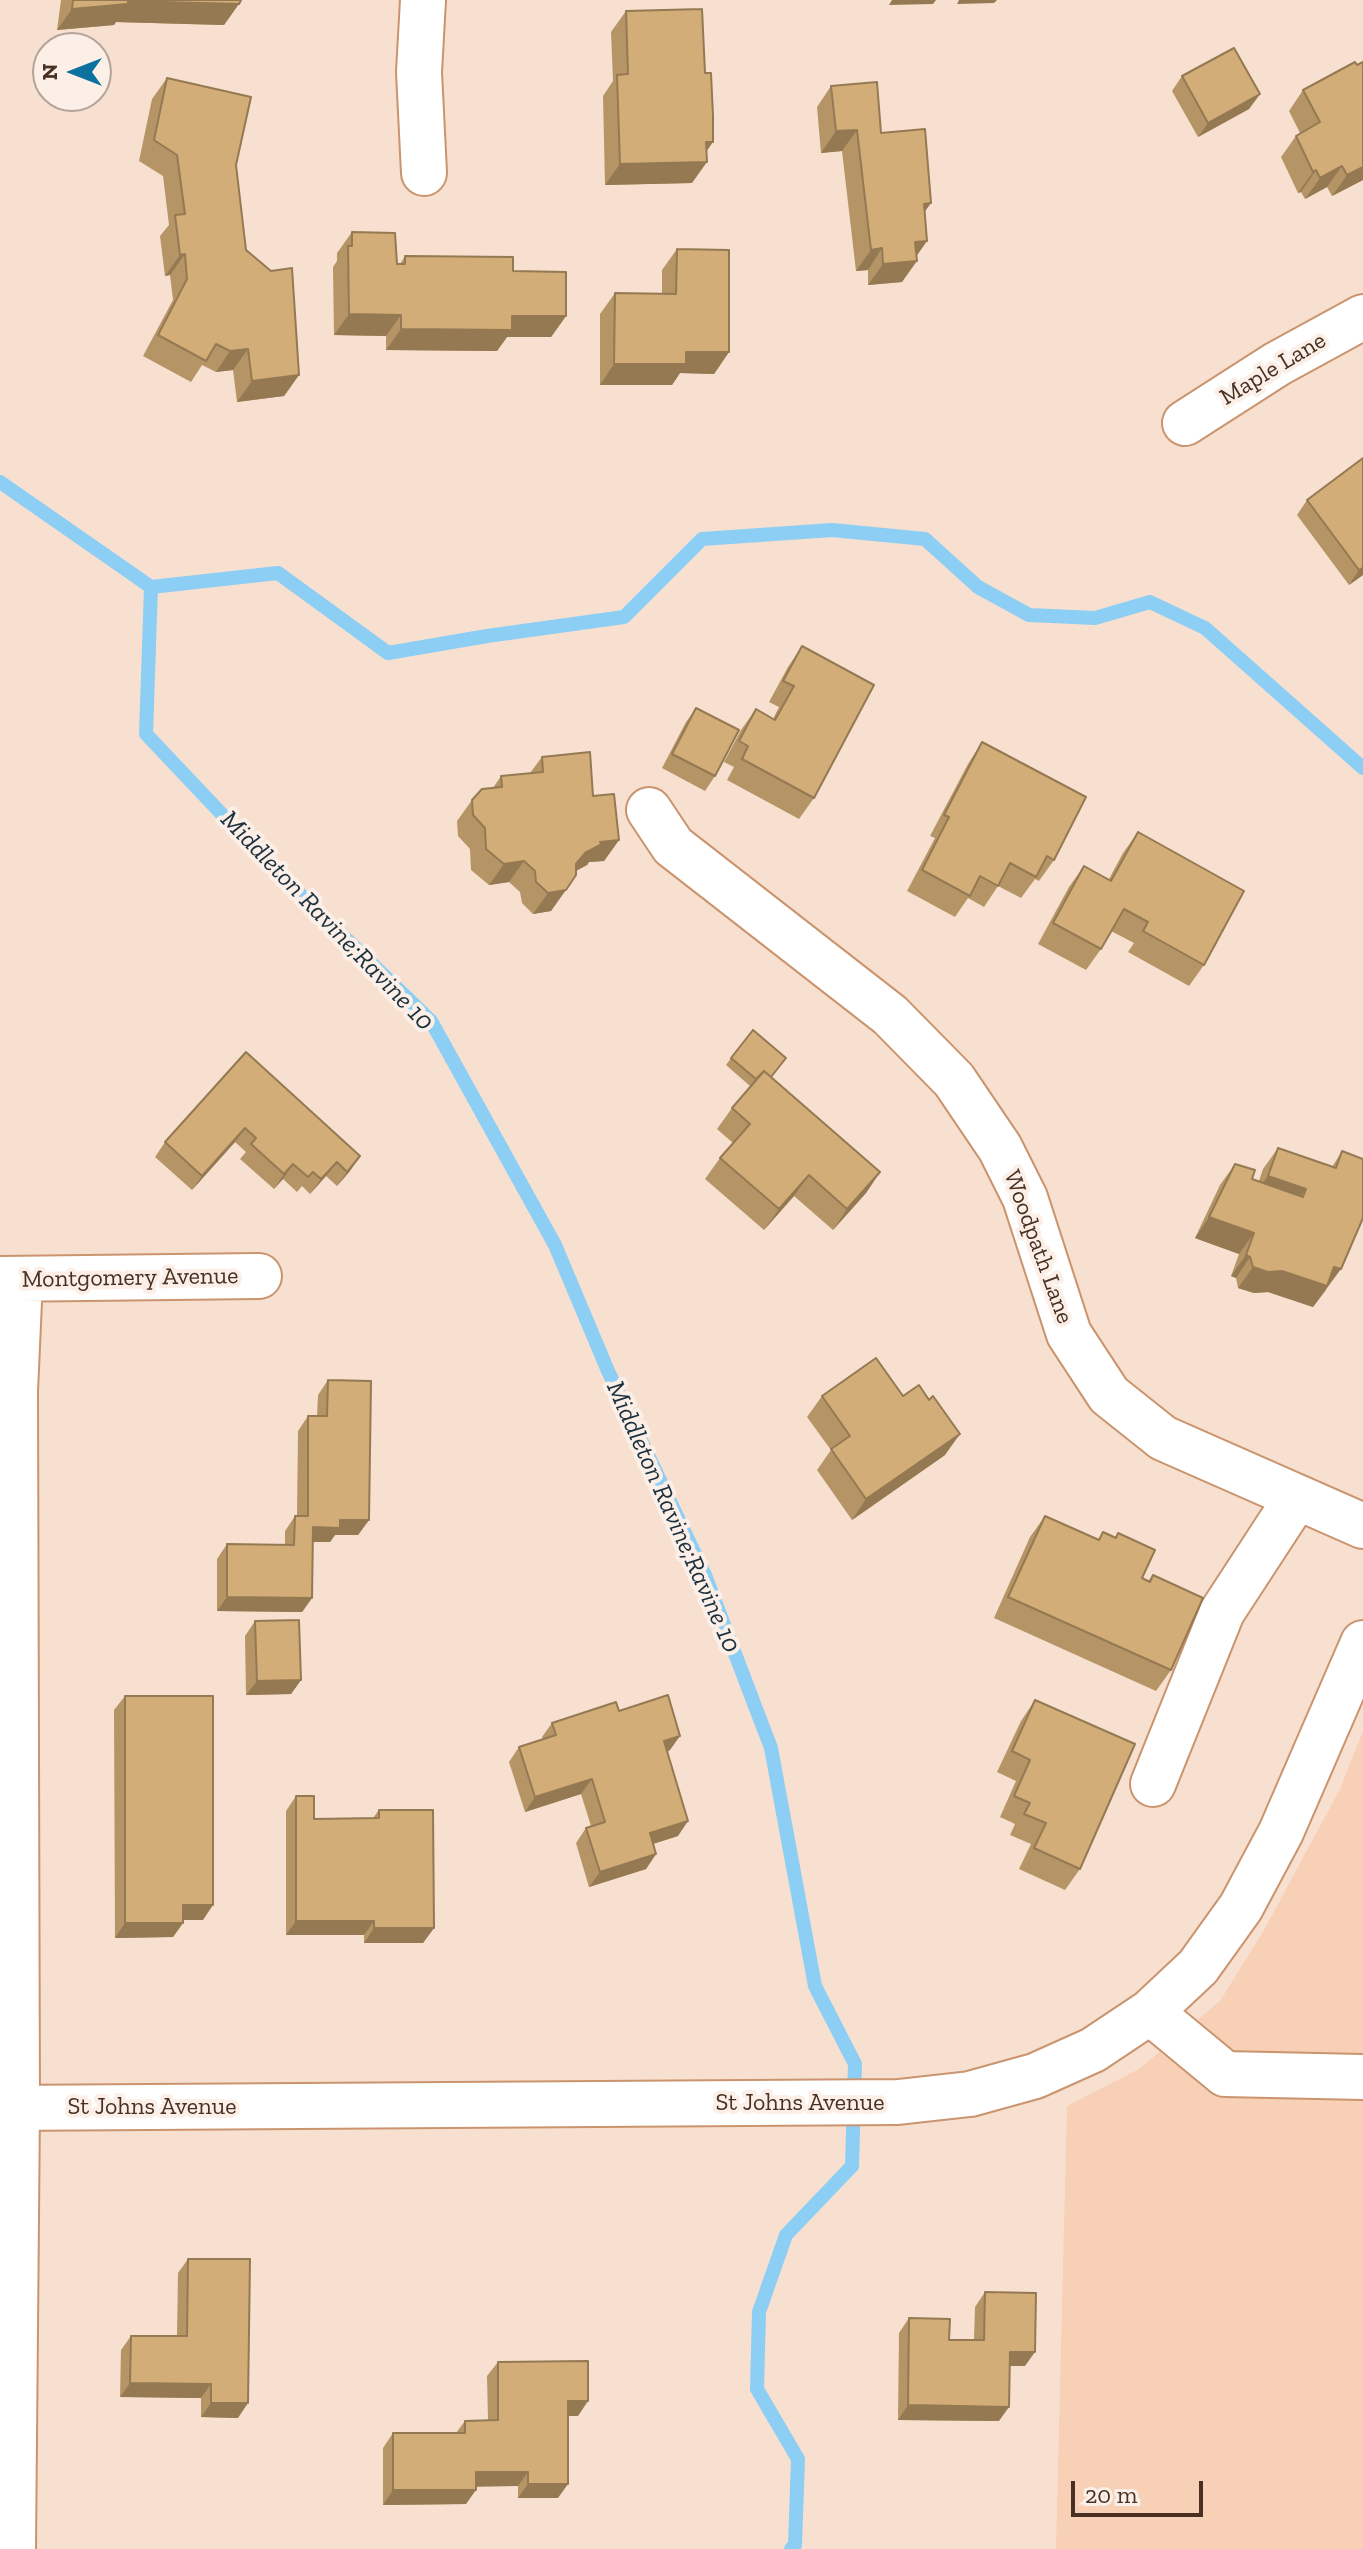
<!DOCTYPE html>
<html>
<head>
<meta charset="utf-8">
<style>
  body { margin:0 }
  #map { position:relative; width:1363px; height:2549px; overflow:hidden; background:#f7e0d0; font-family:"Zilla Slab",serif }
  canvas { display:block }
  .north { position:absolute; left:32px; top:32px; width:80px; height:80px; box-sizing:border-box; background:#fbefe8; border:2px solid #b3a399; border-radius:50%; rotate:270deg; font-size:22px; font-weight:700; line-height:32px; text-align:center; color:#483122 }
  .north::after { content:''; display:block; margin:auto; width:28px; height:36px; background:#0c719e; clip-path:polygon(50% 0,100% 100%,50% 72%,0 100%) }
  .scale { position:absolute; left:1071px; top:2481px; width:132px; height:36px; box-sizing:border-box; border:4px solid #483122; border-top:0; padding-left:10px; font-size:24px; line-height:28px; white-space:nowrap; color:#483122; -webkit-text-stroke:6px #fbefe8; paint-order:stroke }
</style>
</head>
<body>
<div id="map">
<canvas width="1363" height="2549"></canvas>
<div class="north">N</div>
<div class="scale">20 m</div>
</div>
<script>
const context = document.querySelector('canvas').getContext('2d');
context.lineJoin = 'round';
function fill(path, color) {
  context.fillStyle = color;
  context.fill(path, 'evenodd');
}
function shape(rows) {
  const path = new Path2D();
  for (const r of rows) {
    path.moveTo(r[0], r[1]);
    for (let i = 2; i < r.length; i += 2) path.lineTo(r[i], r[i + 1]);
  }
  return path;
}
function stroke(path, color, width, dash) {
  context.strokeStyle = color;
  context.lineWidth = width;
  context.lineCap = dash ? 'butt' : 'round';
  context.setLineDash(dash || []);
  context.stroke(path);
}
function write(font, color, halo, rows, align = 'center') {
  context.font = font + ' "Zilla Slab",serif';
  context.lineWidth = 8;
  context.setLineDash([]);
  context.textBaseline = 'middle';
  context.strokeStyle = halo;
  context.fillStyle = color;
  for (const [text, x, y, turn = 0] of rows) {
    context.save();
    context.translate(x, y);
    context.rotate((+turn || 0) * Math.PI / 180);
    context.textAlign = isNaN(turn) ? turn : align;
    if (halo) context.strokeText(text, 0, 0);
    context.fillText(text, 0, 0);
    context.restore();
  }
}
fill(shape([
  [1363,1731,1363,2549,1056,2549,1067,2106,1139,2069,1220,2001,1264,1930,1340,1789]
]), '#f7d0b6');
stroke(shape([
  [0,482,151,587,278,573,388,653,487,636,624,617,702,539,832,530,925,539,978,587,1029,615,1095,618,1150,602,1205,628,1363,768],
  [151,587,146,734,269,864,431,1021,555,1245,608,1371,705,1575,771,1748,815,1986,855,2064,852,2166,786,2235,759,2312,757,2389,798,2459,795,2545,791,2549]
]), '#8dcef5', 14);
const minor = shape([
  [423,0,419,72,424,173],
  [1185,423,1277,364,1363,317],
  [649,810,673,846,890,1015,954,1080,1000,1148,1025,1198,1069,1334,1109,1395,1163,1438,1363,1526],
  [0,1279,259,1276],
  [1153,1784,1222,1612,1297,1497],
  [1150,2012,1225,2074,1363,2077],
  [0,2108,898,2102,970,2094,1035,2076,1093,2050,1150,2012,1198,1967,1241,1907,1281,1832,1363,1643],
  [13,2549,17,2107,15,1391,20,1279]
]);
stroke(minor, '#ca946e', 48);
stroke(minor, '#fff', 44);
fill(shape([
  [61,0,241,0,224,25,116,22,114,25,57,30],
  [626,11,692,183,605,185,603,96,613,81,611,32],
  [1182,76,1260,94,1249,109,1198,137,1172,91],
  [167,78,236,165,246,250,299,375,284,396,237,402,233,370,216,372,202,365,191,382,143,356,173,300,170,275,165,276,160,236,169,225,163,176,139,161,152,99],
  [831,86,881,133,925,212,927,241,916,256,902,282,868,285,868,270,856,271,842,151,821,153,817,107],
  [1303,90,1363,180,1332,196,1327,187,1305,199,1301,192,1298,193,1281,157,1296,136,1300,133,1289,111],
  [352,232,397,264,400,264,405,256,513,271,566,316,551,337,507,337,497,351,386,350,386,336,334,335,333,267,337,261,337,253],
  [677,249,729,352,714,374,680,373,672,385,600,385,600,314,615,293,662,294,662,270],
  [1307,500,1363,575,1349,585,1297,515],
  [802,646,814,798,799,819,727,780,734,767,724,762,741,730,756,709,773,719,779,707,769,702,788,667],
  [696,708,715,776,705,791,662,768,686,722],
  [982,742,1054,860,1039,881,1035,879,1021,898,998,886,984,907,968,898,955,917,907,891,935,838,930,836,968,764],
  [542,757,593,796,619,840,604,861,589,862,587,865,576,871,551,911,533,914,522,903,520,892,509,882,489,885,471,870,470,849,458,836,457,821,472,800,493,788,501,776,530,773],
  [1138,832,1204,965,1189,986,1128,952,1134,943,1111,931,1101,949,1086,970,1038,944,1069,887,1084,866,1109,879,1123,853],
  [246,1052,350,1171,337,1186,326,1176,310,1194,302,1186,297,1192,283,1179,274,1189,240,1159,246,1152,235,1142,192,1190,155,1157,165,1142],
  [731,1058,781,1065,771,1077,880,1172,866,1193,833,1230,794,1196,764,1230,705,1179,720,1158,733,1143,717,1129,732,1108,750,1086,726,1065],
  [1278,1148,1332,1167,1342,1151,1326,1290,1313,1307,1268,1292,1254,1293,1238,1288,1236,1278,1231,1276,1239,1254,1195,1238,1220,1185,1235,1164,1252,1179,1259,1181,1263,1169],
  [328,1380,369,1520,358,1535,335,1535,330,1542,312,1542,312,1598,302,1612,217,1611,217,1559,227,1544,285,1545,285,1531,295,1516,297,1516,298,1431,308,1416,317,1416,318,1395],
  [822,1396,945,1455,852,1520,817,1470,831,1450,807,1417],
  [1045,1516,1098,1540,1103,1532,1115,1537,1118,1533,1142,1578,1148,1581,1153,1575,1171,1670,1156,1691,994,1618,1030,1537],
  [255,1621,301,1680,291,1694,246,1695,245,1636],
  [125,1696,203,1920,183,1920,183,1923,173,1937,115,1938,114,1710],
  [1035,1700,1080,1869,1065,1890,1019,1869,1031,1844,1010,1835,1015,1824,1000,1817,1016,1781,997,1772,1021,1721],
  [619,1711,670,1750,667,1752,678,1836,653,1844,656,1854,646,1869,589,1887,576,1843,586,1828,591,1826,581,1794,525,1812,509,1762,519,1747,543,1740,542,1737,552,1723],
  [296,1796,314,1819,373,1818,379,1810,434,1928,423,1943,364,1943,364,1935,286,1935,286,1811],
  [188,2259,238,2418,201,2417,201,2398,120,2397,121,2350,131,2336,177,2336,178,2273],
  [985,2292,1025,2366,1010,2366,999,2421,898,2420,899,2333,909,2318,949,2340,974,2340,975,2307],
  [498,2362,578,2416,568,2416,558,2498,518,2498,518,2486,476,2486,466,2504,383,2505,383,2448,393,2433,456,2433,465,2421,488,2420,487,2376]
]), '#b59566');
fill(shape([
  [892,0,936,0,933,4,889,5],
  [959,0,997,0,994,3,957,4],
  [128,1,239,4,224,25,116,22,114,25,57,30,72,9],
  [1260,94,1249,109,1198,137,1208,123],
  [857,130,842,151,821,153,836,131],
  [706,142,713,142,699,162,707,162,692,183,605,185,620,164],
  [1342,166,1327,187,1305,199,1320,178],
  [1363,167,1363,180,1332,196,1347,175],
  [1316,170,1301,192,1298,193,1313,172],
  [931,203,916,224,924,204],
  [927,241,913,261,917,261,902,282,868,285,883,264,915,242],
  [882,248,868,270,856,271,871,250],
  [185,254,170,275,165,276,180,255],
  [349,314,401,315,386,336,334,335],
  [512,316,566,316,551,337,507,337,497,351,386,350,401,329],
  [248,349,233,370,216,372,230,351],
  [686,352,729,352,714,374,680,373,672,385,600,385,614,364],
  [299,375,284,396,237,402,252,381],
  [1363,568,1363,575,1349,585,1359,570],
  [619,840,604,861,589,862,587,865,570,874,562,885,585,853,600,842],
  [524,861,509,882,489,885,504,864],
  [566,890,551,911,533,914,548,893],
  [245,1128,235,1142,192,1190,202,1176],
  [360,1156,350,1171,337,1186,347,1172],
  [337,1162,326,1176,310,1194,321,1179],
  [293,1164,283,1179,274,1189,284,1174],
  [880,1172,866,1193,833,1230,847,1209],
  [809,1175,794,1196,764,1230,779,1209],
  [1268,1176,1306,1189,1291,1210,1253,1197],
  [1209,1217,1254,1233,1239,1254,1195,1238],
  [1246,1255,1250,1257,1236,1278,1231,1276],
  [1253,1267,1334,1267,1341,1269,1313,1307,1268,1292,1254,1293,1238,1288],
  [960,1434,945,1455,852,1520,866,1499],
  [340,1520,369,1520,358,1535,335,1535,330,1542,302,1542,313,1527],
  [227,1597,312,1598,302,1612,217,1611],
  [301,1680,291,1694,246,1695,257,1681],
  [680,1736,670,1750,654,1756,664,1741],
  [592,1779,581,1794,525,1812,535,1797],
  [688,1821,678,1836,640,1848,650,1833],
  [656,1854,646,1869,589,1887,600,1872],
  [183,1905,213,1905,203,1920,173,1920],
  [296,1921,374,1921,364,1935,286,1935],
  [125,1923,183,1923,173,1937,115,1938],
  [374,1928,434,1928,423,1943,364,1943],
  [1010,2352,1035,2352,1025,2366,1000,2366],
  [130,2383,211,2384,201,2398,120,2397],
  [568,2401,588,2401,578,2416,557,2416],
  [211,2403,248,2403,238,2418,201,2417],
  [908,2405,1009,2407,999,2421,898,2420],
  [476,2472,528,2472,518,2486,466,2487],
  [528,2484,568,2484,558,2498,518,2498],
  [393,2490,476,2490,466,2504,383,2505]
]), '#947953');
const building = shape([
  [73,0,241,0,239,4,128,1,128,4,72,9,73,0],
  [702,9,705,73,711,73,713,116,713,142,706,142,707,162,620,164,617,75,628,74,626,11,702,9],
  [1234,48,1260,94,1208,123,1182,76,1234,48],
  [1355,62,1357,65,1363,62,1363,167,1347,175,1342,166,1320,178,1316,170,1313,172,1296,136,1320,122,1303,90,1355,62],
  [167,78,251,97,236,165,246,250,271,271,292,268,299,375,252,381,248,349,230,351,216,344,206,361,158,335,187,279,185,254,180,255,175,215,185,214,177,155,154,140,167,78],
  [877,82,881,133,925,129,931,203,924,204,927,241,915,242,917,261,883,264,882,248,871,250,857,130,836,131,831,86,877,82],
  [352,232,395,233,397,264,405,264,405,256,513,257,513,271,566,272,566,316,512,316,512,330,401,329,401,315,349,314,348,246,352,246,352,232],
  [677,249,729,250,729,352,686,352,686,364,614,364,615,293,676,294,677,249],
  [1363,458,1363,568,1359,570,1307,500,1363,458],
  [802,646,874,685,814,798,742,759,748,746,739,741,756,709,775,720,794,686,783,681,802,646],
  [696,708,739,730,715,776,672,754,696,708],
  [982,742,1086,797,1054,860,1047,856,1036,877,1010,863,998,886,980,876,970,896,922,870,949,817,944,815,982,742],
  [590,752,593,796,614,794,619,840,600,842,602,844,585,853,576,864,576,875,566,890,548,893,536,882,535,871,524,861,504,864,486,849,485,828,473,815,472,800,482,789,502,787,501,776,543,772,542,757,590,752],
  [1138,832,1244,891,1204,965,1143,931,1148,922,1124,909,1101,949,1053,923,1084,866,1111,881,1138,832],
  [753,1030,786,1058,771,1077,764,1071,756,1079,731,1058,753,1030],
  [246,1052,360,1156,347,1172,337,1162,321,1179,313,1172,308,1177,293,1164,284,1174,251,1144,256,1138,245,1128,202,1176,165,1142,246,1052],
  [764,1071,880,1172,847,1209,809,1175,779,1209,720,1158,750,1124,732,1108,764,1071],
  [1278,1148,1336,1168,1342,1151,1363,1159,1363,1218,1341,1269,1334,1267,1327,1286,1282,1271,1268,1272,1253,1267,1250,1257,1246,1255,1254,1233,1209,1217,1235,1164,1255,1170,1252,1179,1303,1197,1306,1189,1268,1176,1278,1148],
  [876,1358,903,1396,919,1385,929,1400,933,1396,960,1434,866,1499,831,1449,850,1436,822,1396,876,1358],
  [328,1380,371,1381,369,1520,340,1520,340,1528,313,1527,312,1598,227,1597,227,1544,294,1545,295,1516,308,1516,308,1416,327,1416,328,1380],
  [1045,1516,1099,1540,1103,1532,1116,1538,1118,1533,1155,1550,1142,1578,1150,1582,1153,1575,1203,1598,1171,1670,1008,1597,1045,1516],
  [299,1620,301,1680,257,1681,255,1621,299,1620],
  [668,1695,680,1736,664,1741,688,1821,650,1833,656,1854,600,1872,586,1828,605,1822,592,1779,535,1797,519,1747,556,1735,552,1723,616,1702,619,1711,668,1695],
  [125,1696,213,1696,213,1905,183,1905,183,1923,125,1923,125,1696],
  [1035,1700,1135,1744,1080,1869,1034,1848,1046,1823,1024,1814,1030,1803,1014,1796,1030,1760,1012,1751,1035,1700],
  [296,1796,314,1796,314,1819,379,1818,379,1810,433,1810,434,1928,374,1928,374,1921,296,1921,296,1796],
  [188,2259,250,2259,248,2403,211,2403,211,2384,130,2383,131,2336,187,2336,188,2259],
  [985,2292,1036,2293,1035,2352,1010,2352,1009,2407,908,2405,909,2318,950,2319,949,2340,984,2340,985,2292],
  [588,2361,588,2401,568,2401,568,2484,528,2484,528,2472,476,2472,476,2490,393,2490,393,2433,465,2433,465,2421,498,2420,498,2362,588,2361]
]);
fill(building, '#d3ad77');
stroke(building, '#947953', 2);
write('24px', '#483122', '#fbefe8', [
  ["Maple Lane",1273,369,-31],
  ["Woodpath Lane",1038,1247,70],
  ["Montgomery Avenue",130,1278,-1],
  ["St Johns Avenue",800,2103],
  ["St Johns Avenue",152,2107]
]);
write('italic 26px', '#1b303c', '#fbefe8', [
  ["Middleton Ravine;Ravine 10",327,921,46],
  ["Middleton Ravine;Ravine 10",673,1517,66]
]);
</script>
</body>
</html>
